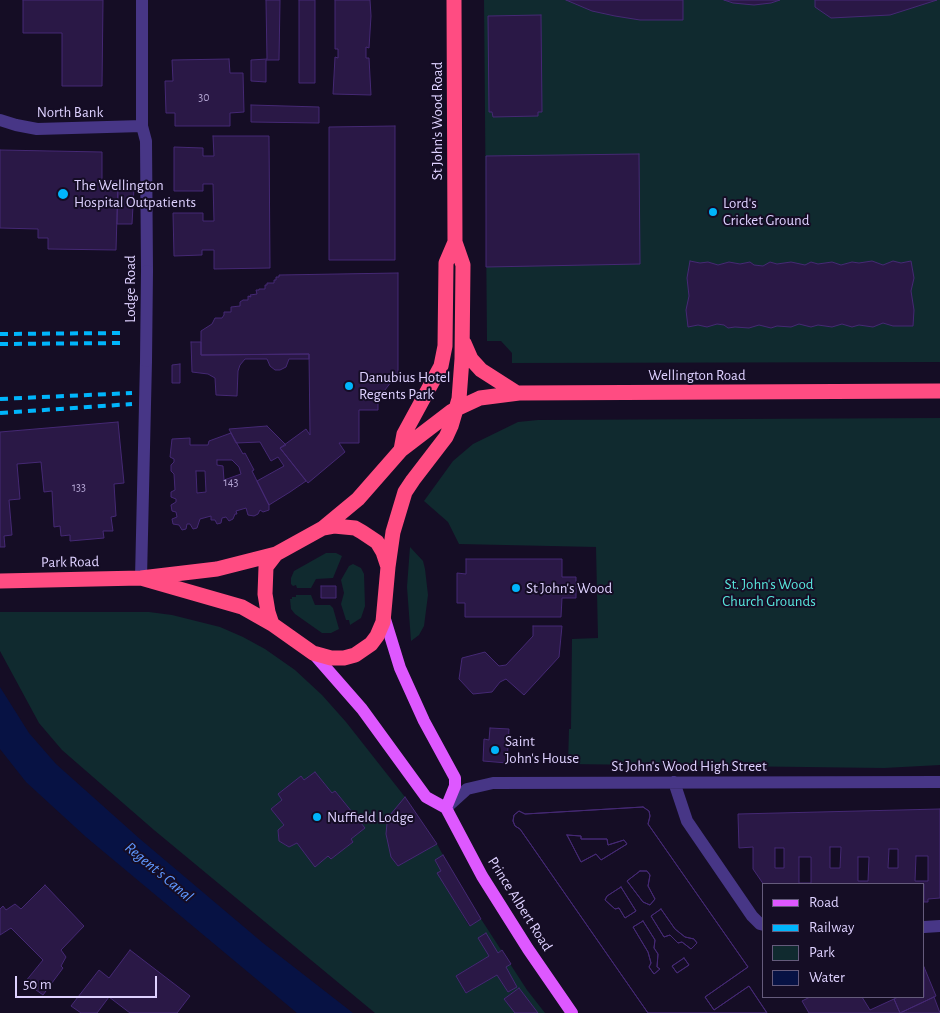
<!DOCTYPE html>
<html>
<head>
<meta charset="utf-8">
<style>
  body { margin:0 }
  #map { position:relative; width:940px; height:1013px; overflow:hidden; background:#150d25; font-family:"Alegreya Sans",sans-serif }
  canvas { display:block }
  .legend { position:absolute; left:762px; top:883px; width:162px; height:115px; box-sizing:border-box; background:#150d25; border:1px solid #655b7c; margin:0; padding:6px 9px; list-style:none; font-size:15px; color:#ded1ff }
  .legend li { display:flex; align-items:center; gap:10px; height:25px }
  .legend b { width:25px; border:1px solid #655b7c }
  .scale { position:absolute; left:15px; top:976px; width:142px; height:22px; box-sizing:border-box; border:2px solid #ded1ff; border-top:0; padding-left:6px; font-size:15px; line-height:18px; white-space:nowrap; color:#ded1ff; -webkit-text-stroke:4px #150d25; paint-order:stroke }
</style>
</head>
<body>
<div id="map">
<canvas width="940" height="1013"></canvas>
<ul class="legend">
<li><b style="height:6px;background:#de58ff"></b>Road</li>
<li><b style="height:6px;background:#00b5fc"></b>Railway</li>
<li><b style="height:14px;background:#102a2f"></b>Park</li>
<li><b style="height:14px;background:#071244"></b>Water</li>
</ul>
<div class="scale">50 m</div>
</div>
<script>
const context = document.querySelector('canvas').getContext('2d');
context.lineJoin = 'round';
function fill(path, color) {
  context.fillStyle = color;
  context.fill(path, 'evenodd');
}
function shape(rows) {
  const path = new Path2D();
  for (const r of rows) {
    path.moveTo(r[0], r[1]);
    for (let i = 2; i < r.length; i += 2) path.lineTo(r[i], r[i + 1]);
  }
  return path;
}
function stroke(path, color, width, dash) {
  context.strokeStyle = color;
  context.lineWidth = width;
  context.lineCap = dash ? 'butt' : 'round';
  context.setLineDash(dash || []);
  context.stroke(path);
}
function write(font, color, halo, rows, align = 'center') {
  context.font = font + ' "Alegreya Sans",sans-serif';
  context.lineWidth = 4;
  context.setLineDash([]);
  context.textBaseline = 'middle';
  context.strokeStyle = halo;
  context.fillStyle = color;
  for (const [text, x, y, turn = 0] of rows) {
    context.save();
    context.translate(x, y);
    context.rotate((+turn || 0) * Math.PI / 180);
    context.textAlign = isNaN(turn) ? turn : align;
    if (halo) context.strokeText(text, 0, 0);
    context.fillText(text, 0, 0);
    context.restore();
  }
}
fill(shape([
  [484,0,940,0,940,362,512,363,512,353,501,341,487,341],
  [940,418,940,765,884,768,568,764,569,729,571,729,572,639,598,638,596,547,459,544,448,522,424,501,453,461,473,444,518,422,538,420],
  [410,547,423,561,425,569,428,595,424,626,419,635,411,641,407,587],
  [326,553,336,553,342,556,333,578,316,579,311,588,297,588,296,585,293,586,291,584,291,578,294,571],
  [353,564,361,568,364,574,365,606,361,618,350,625,349,620,346,620,341,604,344,593,341,580,349,566],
  [296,595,311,595,315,605,330,605,333,608,339,629,331,633,322,633,295,614,291,609,290,599,292,599,292,597,296,597],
  [0,612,149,612,172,615,220,627,243,637,265,649,295,670,322,695,346,722,405,797,390,815,391,857,398,866,437,844,443,855,435,860,441,871,438,873,469,926,481,919,527,990,545,1013,538,1013,519,988,504,999,515,1013,375,1013,154,830,62,750,39,723,0,651],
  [315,772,332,793,335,791,365,828,351,839,353,842,331,859,328,856,315,866,297,843,289,847,279,841,278,831,284,825,271,809,282,800,278,794,301,776,304,780],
  [478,938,498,953,502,950,510,964,506,967,517,987,508,992,497,975,466,993,456,976,489,956]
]), '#102a2f');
fill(shape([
  [0,687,29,733,56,764,140,839,263,943,353,1013,297,1013,86,837,26,782,0,749]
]), '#071244');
const building = shape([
  [23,0,103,0,102,86,62,86,62,33,23,33,23,0],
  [266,0,280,0,279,60,266,60,266,82,251,81,251,60,267,59,266,0],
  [299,0,315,0,315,83,299,83,299,0],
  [335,0,370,0,371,16,369,48,366,47,366,58,369,58,371,95,333,94,335,57,338,58,338,49,335,49,335,0],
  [566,0,683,0,683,20,640,20,615,16,592,11,566,0],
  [724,0,780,0,771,3,754,5,733,3,724,0],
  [815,0,937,0,890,15,831,18,815,7,815,0],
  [541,15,542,112,538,112,538,116,493,117,492,112,489,112,488,16,541,15],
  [229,59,230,73,243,73,244,112,230,113,230,126,175,126,175,113,166,113,165,81,173,81,172,60,229,59],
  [251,105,319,107,319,123,251,122,251,105],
  [395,126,395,260,329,260,329,127,395,126],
  [213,136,269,136,270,268,214,269,214,250,202,250,202,255,174,256,173,213,203,213,203,221,214,221,213,184,203,184,203,191,174,191,174,147,203,148,203,156,214,156,213,136],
  [0,150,102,152,102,181,118,181,116,250,48,249,48,238,38,238,38,229,0,228,0,150],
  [639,154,640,264,486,267,486,156,639,154],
  [118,187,134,188,132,224,117,224,118,187],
  [690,261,700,263,708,262,718,265,729,262,740,264,750,262,754,265,763,266,770,262,777,264,791,262,805,265,811,262,818,264,832,262,841,265,852,262,859,263,872,261,883,265,893,261,901,263,911,261,914,278,911,291,914,310,913,326,893,326,883,323,873,327,859,325,852,327,842,324,832,327,818,325,811,327,799,324,791,327,777,326,771,328,759,325,749,328,735,327,728,328,724,325,717,324,707,327,698,325,688,327,686,310,689,296,687,278,690,261],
  [398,273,398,373,378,399,378,410,359,410,359,443,339,443,345,452,308,483,280,448,306,429,310,435,309,354,201,355,201,331,212,324,215,318,222,318,224,315,224,312,231,312,231,307,240,306,240,302,243,300,248,300,248,296,251,297,250,295,257,294,256,290,259,290,259,289,265,289,265,285,267,285,267,283,274,283,274,280,276,280,276,277,279,277,279,275,398,273],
  [191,342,201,342,201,355,309,354,309,359,289,359,286,367,280,370,275,370,270,366,267,359,245,359,240,365,238,371,237,396,216,395,215,378,208,374,192,372,191,342],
  [180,364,180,383,172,383,172,365,180,364],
  [118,422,124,483,114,484,116,516,111,517,113,531,103,531,104,538,70,541,70,535,61,536,60,526,54,527,52,491,44,492,41,462,17,464,20,499,9,500,12,535,4,536,5,547,0,547,0,432,118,422],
  [267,426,286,445,280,448,306,481,290,492,269,505,257,481,284,466,278,457,271,461,260,442,236,443,229,429,267,426],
  [231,433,243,454,245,453,254,470,252,471,269,505,269,510,263,512,260,510,258,514,254,516,248,515,246,508,236,511,237,514,235,514,233,519,229,521,226,517,222,518,221,523,217,524,215,520,211,520,211,516,200,519,197,528,193,529,190,524,187,524,186,529,182,530,179,525,173,524,172,519,177,517,176,512,172,511,171,505,176,502,176,499,171,497,171,492,175,490,174,474,171,471,171,465,174,462,174,459,170,457,172,439,190,438,190,445,208,445,209,441,231,433],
  [217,460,232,460,239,467,241,474,224,480,223,466,217,465,217,460],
  [196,471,205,471,206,492,197,493,196,471],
  [466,559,562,559,562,577,576,577,576,598,562,598,561,617,465,617,465,603,457,603,457,573,466,574,466,559],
  [321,586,336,586,336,598,321,598,321,586],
  [533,626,562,626,559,657,524,695,506,679,500,682,492,692,473,694,459,679,462,658,485,652,499,666,506,665,533,636,533,626],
  [490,728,509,729,507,763,483,761,484,739,489,740,490,728],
  [315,772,332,793,335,791,365,828,351,839,353,842,331,859,328,856,315,867,297,843,289,847,279,841,278,830,284,825,271,809,282,800,278,794,301,776,304,780,315,772],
  [405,797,437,844,398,866,391,857,386,834,387,823,390,815,405,797],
  [643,807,649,811,650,816,648,824,748,967,705,997,714,1010,749,986,767,1013,648,1013,520,829,515,826,513,821,514,815,519,811,525,814,643,807],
  [567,835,581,836,581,839,607,839,608,845,624,840,627,844,601,860,596,854,581,862,567,835],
  [640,871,647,871,650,875,648,886,655,899,650,905,643,902,627,881,640,871],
  [621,887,636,911,625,918,619,908,615,909,605,900,607,896,621,887],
  [661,909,675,929,685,937,694,939,697,943,691,949,682,942,678,943,670,935,664,937,651,916,661,909],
  [643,921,655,940,654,948,658,954,657,967,660,969,654,974,649,967,651,963,648,952,633,927,643,921],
  [684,958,689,965,677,973,672,966,684,958],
  [643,807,649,811,650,816,648,824,748,967,705,997,714,1010,749,986,767,1013,648,1013,520,829,515,826,513,821,514,815,519,811,525,814,643,807],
  [567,835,581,836,581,839,607,839,608,845,624,840,627,844,601,860,596,854,581,862,567,835],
  [640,871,647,871,650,875,648,886,655,899,650,905,643,902,627,881,640,871],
  [621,887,636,911,625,918,619,908,615,909,605,900,607,896,621,887],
  [661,909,675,929,685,937,694,939,697,943,691,949,682,942,678,943,670,935,664,937,651,916,661,909],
  [643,921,655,940,654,948,658,954,657,967,660,969,654,974,649,967,651,963,648,952,633,927,643,921],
  [684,958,689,965,677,973,672,966,684,958],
  [940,809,940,898,928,899,928,902,924,902,924,884,764,885,753,869,753,847,739,848,738,814,940,809],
  [830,847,841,847,840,868,830,868,830,847],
  [775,848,784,848,784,868,775,868,775,848],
  [889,849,898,849,898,868,888,868,889,849],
  [916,856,928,856,928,881,915,881,916,856],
  [799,857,811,857,811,883,799,883,799,857],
  [858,857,869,857,868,881,858,881,858,857],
  [443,855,481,919,470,926,437,873,441,871,435,860,443,855],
  [45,885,84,926,61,950,66,957,61,966,63,968,43,995,25,982,43,960,11,928,0,935,0,909,3,906,6,910,15,904,21,909,45,885],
  [486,933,498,953,502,950,511,964,506,967,517,987,508,992,497,975,466,993,456,976,489,956,478,938,486,933],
  [130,950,190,996,177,1013,130,1013,109,997,97,1013,81,1013,71,1006,99,970,109,978,130,950],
  [924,967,936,996,900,1013,894,999,898,997,924,997,924,967],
  [519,988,538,1013,515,1013,504,999,519,988],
  [810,997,862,997,870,1010,894,999,900,1013,809,1013,802,1001,810,997],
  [934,997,940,1013,900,1013,934,997]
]);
fill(building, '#2a1846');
stroke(building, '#452974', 1);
stroke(shape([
  [142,0,142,126,146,141,147,271],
  [0,120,16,125,37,129,142,126],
  [141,578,146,361],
  [674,782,687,821,752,916,760,924,764,925],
  [446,808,467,789,493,783,940,782],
  [924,927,940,926]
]), '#473686', 12);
stroke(shape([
  [384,616,400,668,424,721,455,778,455,786,446,808],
  [313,653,362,709,426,797,446,808,482,876,528,949,572,1013]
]), '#de58ff', 12);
stroke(shape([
  [464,343,471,359,481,370,517,393],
  [401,450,404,434,441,366,445,346,446,263,455,242],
  [323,528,358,499,401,450,452,411,480,398,519,393,940,391],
  [388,567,393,532,405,492,413,480,446,437,451,426,459,399,462,359,463,265,455,242,454,0],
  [141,578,242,607,272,624,313,653,331,658,344,658,355,655,371,644,377,636,383,622,388,567,383,552,377,542,362,532,355,528,334,526,323,528,276,554,266,567,265,594,268,612,272,624],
  [0,581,141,578,217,569,276,554]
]), '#ff4c82', 15);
stroke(shape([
  [0,334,124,333],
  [0,344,125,343],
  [0,399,132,393],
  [0,413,132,404]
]), '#00b5fc', 4, [8, 6]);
stroke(shape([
  [146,361,147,271]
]), '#473686', 12);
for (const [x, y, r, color] of [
  [63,194,6,"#00b5fc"],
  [713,212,5,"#00b5fc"],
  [349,386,5,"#00b5fc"],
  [516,588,5,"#00b5fc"],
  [495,750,5,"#00b5fc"],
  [317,817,5,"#00b5fc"]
]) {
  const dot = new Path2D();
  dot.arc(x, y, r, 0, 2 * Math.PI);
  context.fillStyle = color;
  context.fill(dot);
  stroke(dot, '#150d25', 2);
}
write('12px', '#b1a3d1', null, [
  ["30",204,97],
  ["143",231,482],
  ["133",79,487]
]);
write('15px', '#ded1ff', '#150d25', [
  ["North Bank",70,112],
  ["St John's Wood Road",437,121,-90],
  ["Lodge Road",130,289,-90],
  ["Wellington Road",697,375],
  ["Park Road",70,562,-1],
  ["St John's Wood High Street",689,766],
  ["Prince Albert Road",520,904,58]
]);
write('15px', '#ded1ff', '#150d25', [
  ["The Wellington",74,185],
  ["Hospital Outpatients",74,202],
  ["Lord's",723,203],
  ["Cricket Ground",723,220],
  ["Danubius Hotel",359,377],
  ["Regents Park",359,394],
  ["St John's Wood",526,588],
  ["Saint",505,741],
  ["John's House",505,758],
  ["Nuffield Lodge",327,817]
], 'left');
write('15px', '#57e5db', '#150d25', [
  ["St. John's Wood",769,584],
  ["Church Grounds",769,601]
]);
write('italic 16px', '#5f98ff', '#150d25', [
  ["Regent's Canal",159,872,40]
]);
</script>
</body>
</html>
